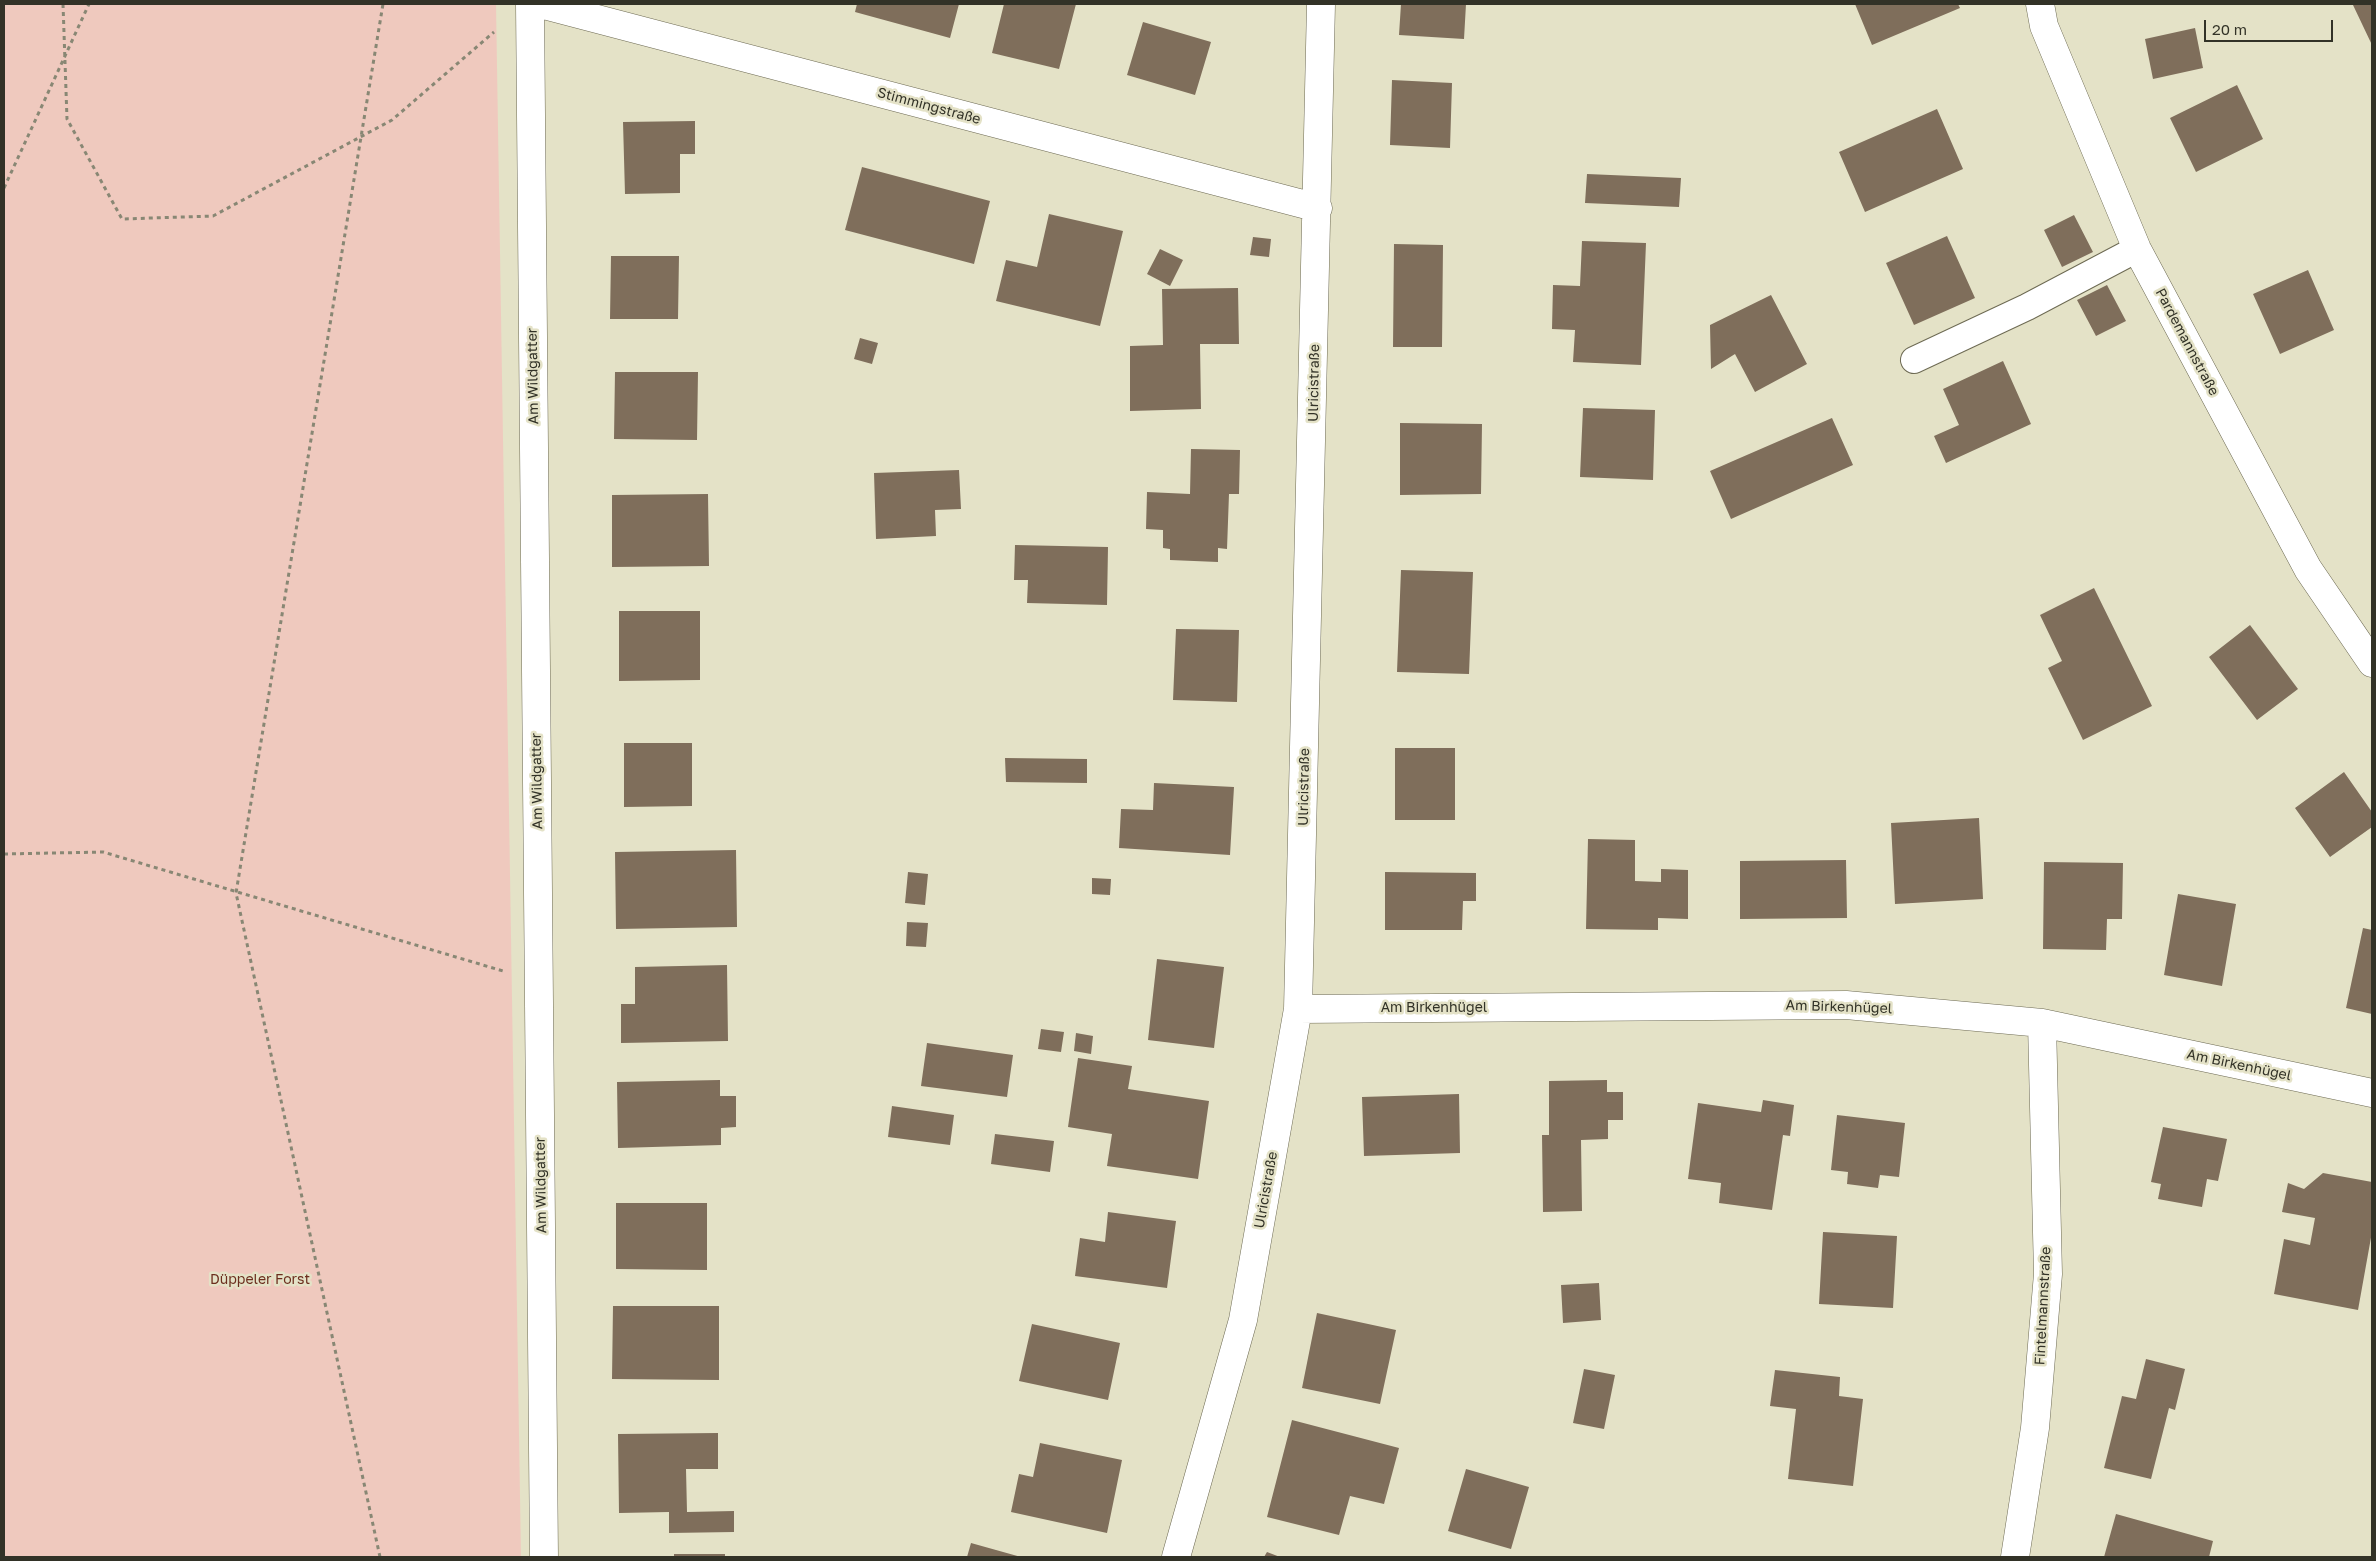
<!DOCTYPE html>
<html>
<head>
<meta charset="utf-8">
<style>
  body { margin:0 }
  #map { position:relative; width:2376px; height:1561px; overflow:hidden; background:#e4e2c7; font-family:"Golos Text",sans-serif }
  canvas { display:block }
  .frame { position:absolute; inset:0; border:5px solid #323227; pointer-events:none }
  .scale { position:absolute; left:2204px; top:20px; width:129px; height:22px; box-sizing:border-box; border:2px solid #323227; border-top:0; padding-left:6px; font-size:15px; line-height:18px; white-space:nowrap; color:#323227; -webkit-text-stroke:4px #e4e2c7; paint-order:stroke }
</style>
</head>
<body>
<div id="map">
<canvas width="2376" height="1561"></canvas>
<div class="frame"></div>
<div class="scale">20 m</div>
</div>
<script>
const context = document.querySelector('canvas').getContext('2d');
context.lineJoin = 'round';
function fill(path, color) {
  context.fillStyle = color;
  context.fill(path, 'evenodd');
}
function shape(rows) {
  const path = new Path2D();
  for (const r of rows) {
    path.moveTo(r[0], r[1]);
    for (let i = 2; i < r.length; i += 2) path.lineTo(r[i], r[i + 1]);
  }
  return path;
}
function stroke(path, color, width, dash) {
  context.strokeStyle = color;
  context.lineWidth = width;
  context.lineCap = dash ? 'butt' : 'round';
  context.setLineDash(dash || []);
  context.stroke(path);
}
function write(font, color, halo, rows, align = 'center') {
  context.font = font + ' "Golos Text",sans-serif';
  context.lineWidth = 5;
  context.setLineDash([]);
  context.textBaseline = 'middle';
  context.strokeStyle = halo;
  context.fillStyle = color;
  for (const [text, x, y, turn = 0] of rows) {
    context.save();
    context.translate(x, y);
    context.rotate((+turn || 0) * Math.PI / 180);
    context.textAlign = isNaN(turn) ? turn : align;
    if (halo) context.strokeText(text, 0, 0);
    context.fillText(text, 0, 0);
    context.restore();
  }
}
fill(shape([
  [4,4,496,4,521,1557,4,1557]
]), '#efc9be');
fill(shape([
  [857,4,959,4,950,38,855,12],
  [1004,4,1076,4,1059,69,992,53],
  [1401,4,1466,4,1464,39,1399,35],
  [1855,4,1958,4,1960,8,1872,45],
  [2372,4,2372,45,2353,5],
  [1143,22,1211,42,1195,95,1127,75],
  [2195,28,2203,68,2153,79,2145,39],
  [1392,80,1452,83,1450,148,1390,145],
  [2237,85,2263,139,2196,172,2170,118],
  [1937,109,1963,169,1865,212,1839,152],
  [695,121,695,154,680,154,680,193,625,194,623,122],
  [862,167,990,201,974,264,845,230],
  [1587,174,1681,178,1679,207,1585,203],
  [1049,214,1123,231,1100,326,996,301,1006,260,1037,267],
  [2074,215,2093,252,2062,267,2044,230],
  [1947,236,1975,298,1914,325,1886,263],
  [1253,237,1271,239,1269,257,1250,255],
  [1582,241,1646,243,1641,365,1573,362,1575,330,1552,329,1553,285,1580,286],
  [1394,244,1443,245,1442,347,1393,347],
  [1160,249,1183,260,1170,286,1147,274],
  [611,256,679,256,678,319,610,319],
  [2308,270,2334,330,2280,354,2253,294],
  [2107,285,2126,321,2096,336,2077,300],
  [1238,288,1239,344,1200,344,1201,409,1130,411,1130,346,1163,345,1162,289],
  [1771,295,1807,364,1755,392,1735,354,1711,369,1710,325],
  [860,338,878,343,872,364,854,359],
  [2003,361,2031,424,1946,463,1934,436,1959,425,1943,389],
  [615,372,698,372,697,440,614,439],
  [1583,408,1655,410,1653,480,1580,477],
  [1832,418,1853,465,1731,519,1710,471],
  [1400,423,1482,424,1481,494,1400,495],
  [1191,449,1240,450,1239,494,1229,494,1227,549,1218,548,1218,562,1170,560,1170,549,1163,548,1163,530,1146,529,1147,492,1190,494],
  [959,470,961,509,935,510,936,536,876,539,874,473],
  [708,494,709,566,612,567,612,495],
  [1015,545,1108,547,1107,605,1027,603,1028,580,1014,580],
  [1401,570,1473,572,1469,674,1397,672],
  [2094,588,2152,706,2083,740,2048,668,2062,661,2040,615],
  [619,611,700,611,700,680,619,681],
  [2250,625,2298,689,2257,720,2209,657],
  [1176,629,1239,630,1237,702,1173,700],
  [624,743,692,743,692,806,624,807],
  [1395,748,1455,748,1455,820,1395,820],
  [1005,758,1087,759,1087,783,1006,782],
  [2344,772,2372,812,2372,827,2330,857,2295,808],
  [1154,783,1234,787,1230,855,1119,848,1121,809,1153,810],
  [1979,818,1983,899,1895,904,1891,823],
  [1588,839,1635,840,1635,881,1661,882,1661,869,1688,870,1688,919,1658,918,1658,930,1586,929],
  [736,850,737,927,616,929,615,852],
  [1846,860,1847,918,1740,919,1740,861],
  [2044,862,2123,863,2122,919,2107,919,2106,950,2043,949],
  [908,872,928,874,925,905,905,903],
  [1385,872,1476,873,1476,901,1463,901,1462,930,1385,930],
  [1092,878,1111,879,1110,895,1092,894],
  [2178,894,2236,904,2222,986,2164,975],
  [907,922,928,923,926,947,906,946],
  [2363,928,2372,930,2372,1014,2346,1008],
  [1157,959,1224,967,1214,1048,1148,1040],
  [727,965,728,1041,621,1043,621,1004,635,1004,635,967],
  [1041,1029,1064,1032,1061,1052,1038,1049],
  [1076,1033,1093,1036,1091,1054,1074,1051],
  [927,1043,1013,1055,1007,1097,921,1086],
  [1078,1058,1132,1066,1128,1089,1209,1101,1198,1179,1107,1166,1112,1134,1068,1127],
  [720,1080,720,1096,736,1096,736,1127,721,1128,721,1145,618,1148,617,1082],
  [1607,1080,1607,1092,1623,1092,1623,1120,1608,1120,1608,1139,1581,1140,1582,1211,1543,1212,1542,1135,1549,1135,1549,1081],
  [1459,1094,1460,1153,1364,1156,1362,1097],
  [1763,1100,1794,1105,1790,1136,1783,1135,1772,1210,1719,1203,1721,1183,1688,1179,1698,1103,1761,1112],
  [892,1106,954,1115,950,1145,888,1137],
  [1837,1115,1905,1123,1899,1177,1880,1175,1878,1188,1847,1184,1848,1172,1831,1170],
  [2163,1127,2227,1139,2218,1181,2207,1179,2202,1207,2158,1199,2161,1184,2151,1182],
  [995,1134,1054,1141,1050,1172,991,1164],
  [2323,1173,2372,1182,2372,1232,2358,1310,2274,1294,2284,1239,2310,1245,2315,1218,2282,1212,2288,1183,2304,1189],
  [616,1203,707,1203,707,1270,616,1269],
  [1108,1212,1176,1221,1167,1288,1075,1276,1080,1238,1105,1242],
  [1823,1232,1897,1236,1893,1308,1819,1304],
  [1599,1283,1601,1320,1563,1323,1561,1285],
  [613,1306,719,1306,719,1380,612,1379],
  [1317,1313,1396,1330,1380,1404,1302,1388],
  [1032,1324,1120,1343,1108,1400,1019,1381],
  [2146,1359,2185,1369,2175,1410,2169,1408,2151,1479,2104,1468,2122,1396,2136,1399],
  [1584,1369,1615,1375,1604,1429,1573,1423],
  [1775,1370,1840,1377,1839,1396,1863,1399,1853,1486,1788,1479,1796,1409,1770,1406],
  [1292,1420,1399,1448,1384,1504,1350,1496,1339,1535,1267,1517],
  [718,1433,718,1469,686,1469,687,1512,734,1511,734,1532,669,1533,669,1512,619,1513,618,1434],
  [1040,1443,1122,1460,1107,1533,1011,1512,1019,1474,1033,1477],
  [1466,1469,1529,1487,1511,1549,1448,1531],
  [2116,1514,2213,1541,2209,1557,2104,1557],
  [971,1543,1021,1557,967,1557],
  [1267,1552,1280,1557,1264,1557],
  [674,1554,725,1554,725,1557,674,1557]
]), '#7f6e5b');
const service = shape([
  [1914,360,2027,307,2137,249]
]);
const minor = shape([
  [530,4,544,1557],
  [540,4,1318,208],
  [2040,4,2044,26,2137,249,2308,569,2372,663],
  [1298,1009,1846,1005,2042,1023,2372,1093],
  [1176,1557,1243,1320,1298,1009,1321,4],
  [2015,1557,2035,1428,2048,1274,2042,1023]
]);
stroke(service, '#6d6a53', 28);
stroke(minor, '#6d6a53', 29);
stroke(shape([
  [63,4,67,119,122,219,213,216,392,120,494,32],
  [4,188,89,4],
  [4,854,103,852,503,971],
  [380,1557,236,893,383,4]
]), '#888774', 3, [4, 4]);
stroke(service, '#fff', 26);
stroke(minor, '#fff', 28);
write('14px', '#323227', '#e4e2c7', [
  ["Stimmingstraße",929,106,15],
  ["Pardemannstraße",2187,342,62],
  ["Am Wildgatter",533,376,-91],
  ["Ulricistraße",1314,383,-89],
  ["Am Wildgatter",537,781,-91],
  ["Ulricistraße",1304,787,-89],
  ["Am Birkenhügel",1839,1007,2],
  ["Am Birkenhügel",1434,1008],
  ["Am Birkenhügel",2239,1065,12],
  ["Am Wildgatter",541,1185,-91],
  ["Ulricistraße",1266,1190,-80],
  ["Fintelmannstraße",2043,1306,-87]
]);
write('14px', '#6c2e1e', '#e4e2c7', [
  ["Düppeler Forst",260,1280]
]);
</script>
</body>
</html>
